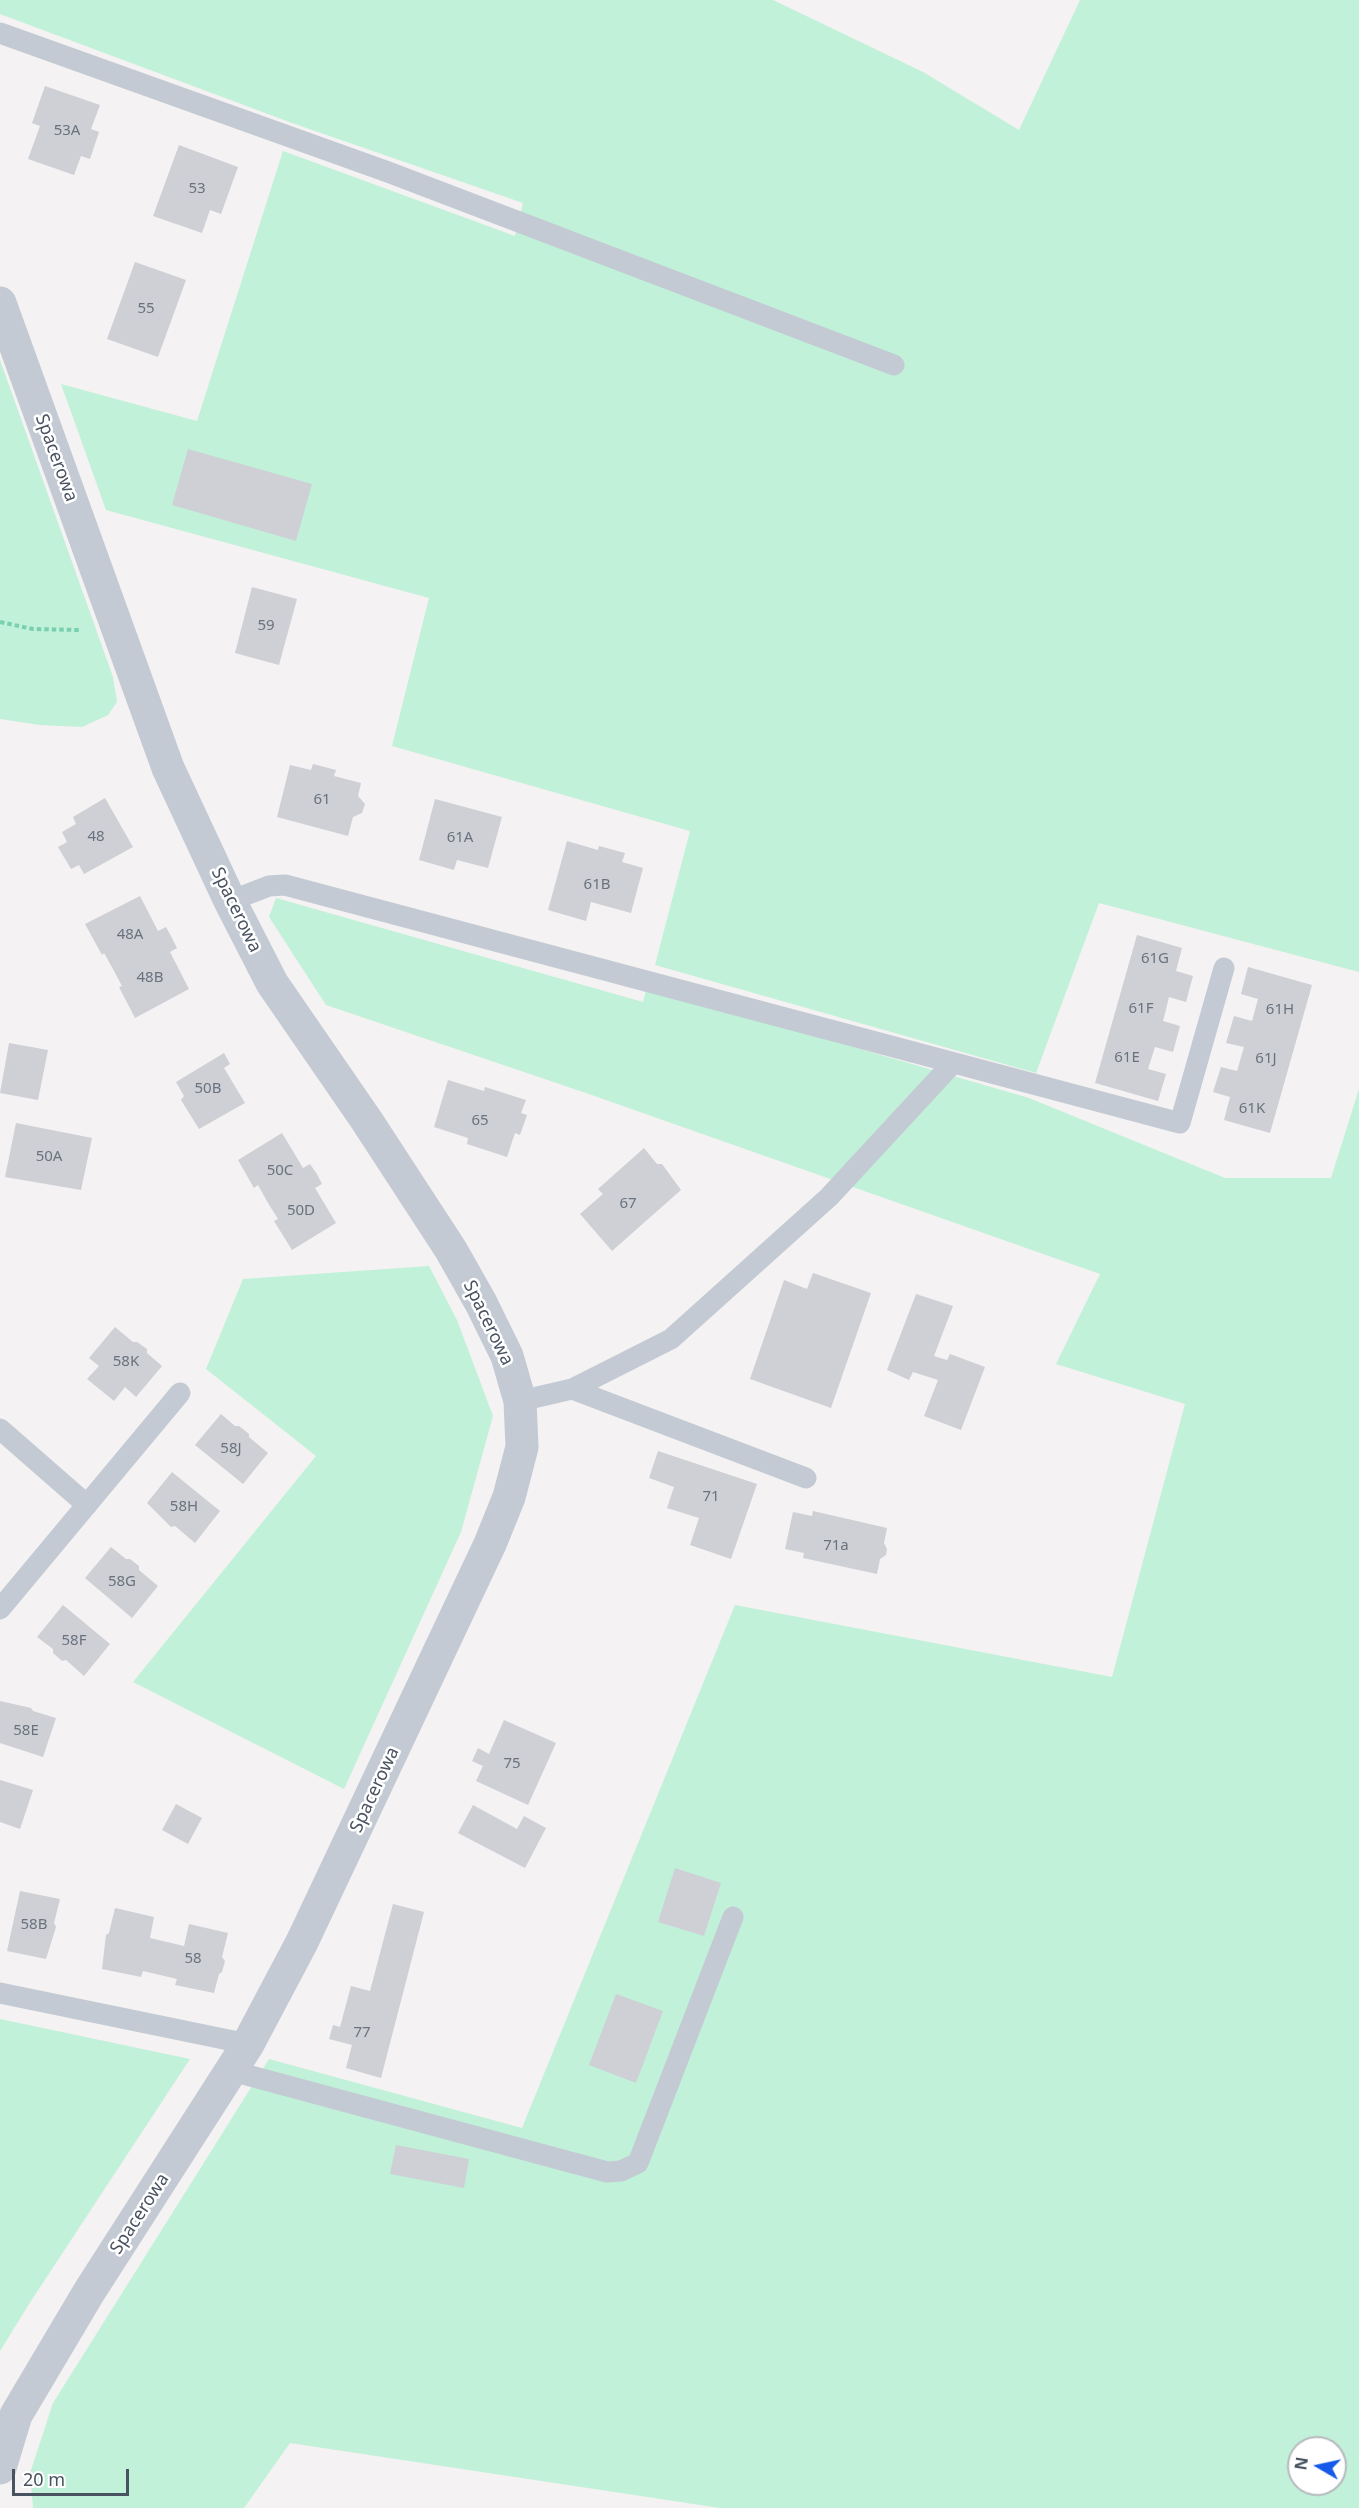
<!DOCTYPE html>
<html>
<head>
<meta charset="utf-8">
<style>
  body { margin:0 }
  #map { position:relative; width:1359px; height:2508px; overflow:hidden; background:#f4f2f2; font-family:"Noto Sans",sans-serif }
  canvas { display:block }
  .north { position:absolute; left:1287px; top:2436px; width:60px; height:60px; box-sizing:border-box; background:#fff; border:2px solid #b6babf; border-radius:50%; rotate:279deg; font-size:16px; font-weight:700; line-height:24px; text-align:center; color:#495260 }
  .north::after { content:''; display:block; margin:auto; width:21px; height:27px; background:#175ae9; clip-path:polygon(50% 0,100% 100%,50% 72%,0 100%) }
  .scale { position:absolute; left:12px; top:2469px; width:117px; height:27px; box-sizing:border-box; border:3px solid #495260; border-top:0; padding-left:8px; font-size:18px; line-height:21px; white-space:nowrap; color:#495260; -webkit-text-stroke:4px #fff; paint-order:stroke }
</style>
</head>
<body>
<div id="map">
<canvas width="1359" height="2508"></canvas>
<div class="north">N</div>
<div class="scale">20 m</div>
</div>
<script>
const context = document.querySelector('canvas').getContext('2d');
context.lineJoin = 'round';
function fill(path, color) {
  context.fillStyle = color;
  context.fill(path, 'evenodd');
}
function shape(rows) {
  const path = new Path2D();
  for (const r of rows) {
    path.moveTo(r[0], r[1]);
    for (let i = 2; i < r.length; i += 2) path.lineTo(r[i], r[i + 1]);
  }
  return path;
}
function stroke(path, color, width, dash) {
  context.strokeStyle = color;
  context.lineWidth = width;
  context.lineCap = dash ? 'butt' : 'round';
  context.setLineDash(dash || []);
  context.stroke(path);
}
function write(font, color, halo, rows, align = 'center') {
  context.font = font + ' "Noto Sans",sans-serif';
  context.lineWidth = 5;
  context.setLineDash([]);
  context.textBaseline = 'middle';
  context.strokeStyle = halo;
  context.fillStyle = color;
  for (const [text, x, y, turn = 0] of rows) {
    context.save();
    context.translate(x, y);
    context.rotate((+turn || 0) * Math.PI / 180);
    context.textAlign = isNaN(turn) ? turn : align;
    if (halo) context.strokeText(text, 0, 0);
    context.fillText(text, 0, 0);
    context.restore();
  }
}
fill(shape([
  [0,0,773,0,923,72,1019,130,1080,0,1359,0,1359,972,1099,903,1036,1073,655,965,690,831,392,746,429,598,106,510,61,384,197,421,283,151,515,236,523,203,292,123,0,14],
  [0,360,113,677,117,702,108,715,82,727,40,725,0,719],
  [276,898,643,1002,647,987,1029,1098,1225,1178,1331,1178,1359,1089,1359,2508,720,2508,290,2443,244,2508,33,2508,30,2473,53,2403,269,2059,522,2128,735,1605,1112,1677,1185,1404,1056,1364,1100,1274,586,1093,326,1005,269,917],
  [1299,2448,1335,2448,1335,2484,1299,2484],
  [429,1266,457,1320,493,1416,461,1532,344,1789,133,1682,316,1456,206,1369,243,1279],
  [0,2019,190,2059,29,2304,0,2351]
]), '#c1f1d9');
fill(shape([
  [45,86,100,105,91,129,99,132,90,159,81,156,74,175,28,159,40,126,32,123],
  [179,145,238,167,221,214,210,210,202,233,153,216],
  [135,262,186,280,158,357,107,339],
  [188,449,312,484,296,541,172,505],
  [252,587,297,599,279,665,235,653],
  [313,764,336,770,334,776,361,783,358,796,365,804,362,813,353,817,348,836,277,817,290,765,311,770],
  [105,798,133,847,84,874,79,865,71,869,58,847,67,842,62,832,76,824,73,817],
  [435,799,502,817,488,868,457,860,454,870,419,860],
  [567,841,598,850,599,846,625,853,622,862,643,868,631,913,591,902,586,921,548,910],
  [140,896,158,931,166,927,172,938,177,948,170,952,189,989,135,1018,119,987,122,986,113,969,104,953,102,955,85,924],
  [1137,935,1182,948,1176,971,1193,976,1186,1002,1169,997,1163,1021,1180,1026,1173,1052,1155,1047,1148,1069,1166,1074,1158,1101,1095,1083],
  [1248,967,1312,985,1270,1133,1224,1120,1230,1097,1213,1092,1221,1067,1237,1071,1244,1047,1226,1043,1234,1016,1252,1021,1258,999,1241,994],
  [9,1043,48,1050,38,1100,0,1093],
  [224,1053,230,1064,224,1068,245,1103,199,1129,181,1100,184,1096,176,1082],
  [448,1080,484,1091,485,1087,526,1100,521,1113,527,1115,520,1135,515,1133,507,1157,467,1144,468,1138,434,1127],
  [16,1123,92,1138,81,1190,5,1177],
  [282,1133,303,1168,310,1164,317,1174,322,1184,315,1188,336,1223,292,1250,274,1221,278,1219,268,1203,258,1185,254,1188,238,1160],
  [644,1148,657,1164,662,1164,681,1190,612,1251,580,1214,603,1194,598,1189],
  [813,1273,871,1293,831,1408,750,1379,784,1280,807,1289],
  [916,1294,953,1306,934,1356,947,1360,950,1354,985,1367,961,1430,924,1416,938,1380,913,1372,909,1380,887,1370],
  [115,1327,133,1342,137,1342,147,1349,147,1353,162,1366,136,1397,125,1387,114,1401,87,1379,99,1366,89,1358],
  [221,1414,235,1426,239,1426,249,1434,249,1437,268,1453,243,1484,195,1445],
  [658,1451,757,1484,731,1559,690,1545,699,1518,667,1508,674,1487,649,1478],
  [172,1472,220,1511,195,1543,175,1526,171,1527,147,1503],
  [813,1511,887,1528,884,1543,887,1549,886,1555,880,1559,877,1574,803,1558,804,1553,785,1549,793,1512,812,1516],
  [111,1547,126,1559,130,1559,139,1566,139,1570,158,1586,132,1618,85,1578],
  [63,1605,110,1644,84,1676,66,1660,62,1661,53,1653,53,1649,37,1637],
  [0,1701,31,1708,33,1711,56,1718,43,1757,0,1743],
  [504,1720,556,1743,528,1805,476,1781,483,1766,472,1761,478,1748,489,1754],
  [0,1780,33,1790,20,1829,0,1822],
  [176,1804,202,1818,188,1844,162,1830],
  [473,1805,517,1829,524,1816,546,1828,525,1868,458,1833],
  [675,1868,721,1883,704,1936,658,1922],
  [20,1891,60,1899,54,1923,56,1927,46,1959,7,1951],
  [393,1904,424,1912,381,2078,346,2068,352,2045,329,2039,333,2025,340,2027,351,1986,370,1991],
  [115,1908,154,1917,150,1938,184,1946,189,1924,228,1933,222,1957,225,1961,222,1972,219,1974,214,1993,175,1985,177,1979,143,1971,141,1977,102,1969,106,1935,109,1933],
  [616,1994,663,2011,636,2083,589,2065],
  [396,2145,469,2159,464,2188,390,2174]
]), '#ced0d6');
stroke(shape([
  [0,622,33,629,80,630]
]), '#78d0af', 4, [4.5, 3]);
stroke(shape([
  [0,33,388,172,894,365],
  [230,901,269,886,285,885,1180,1123,1224,968],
  [572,1389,671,1339,829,1197,953,1063],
  [520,1401,572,1389,806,1478],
  [0,1429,87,1505],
  [0,1609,180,1393],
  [0,1993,248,2044],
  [232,2071,607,2172,621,2171,638,2163,733,1917]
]), '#c3cad3', 21);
stroke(shape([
  [0,303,168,768,230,901,272,983,367,1121,451,1250,481,1303,507,1356,520,1401,522,1447,509,1497,490,1544,302,1942,248,2044,89,2292,16,2415,0,2468]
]), '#c3cad3', 33);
write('15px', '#6a727e', null, [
  ["53A",67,131],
  ["53",197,189],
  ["55",146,309],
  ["59",266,626],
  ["61",322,800],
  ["48",96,837],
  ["61A",460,838],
  ["61B",597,885],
  ["48A",130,935],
  ["61G",1155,959],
  ["48B",150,978],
  ["61F",1141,1009],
  ["61H",1280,1010],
  ["61E",1127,1058],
  ["61J",1266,1059],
  ["50B",208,1089],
  ["61K",1252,1109],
  ["65",480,1121],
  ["50A",49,1157],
  ["50C",280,1171],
  ["67",628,1204],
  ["50D",301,1211],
  ["58K",126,1362],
  ["58J",231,1449],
  ["71",711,1497],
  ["58H",184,1507],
  ["71a",836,1546],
  ["58G",122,1582],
  ["58F",74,1641],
  ["58E",26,1731],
  ["75",512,1764],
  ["58B",34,1925],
  ["58",193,1959],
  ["77",362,2033]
]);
write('18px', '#495260', '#fff', [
  ["Spacerowa",56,458,70],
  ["Spacerowa",236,910,64],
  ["Spacerowa",488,1323,64],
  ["Spacerowa",375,1790,-65],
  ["Spacerowa",140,2214,-57]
]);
</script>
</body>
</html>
